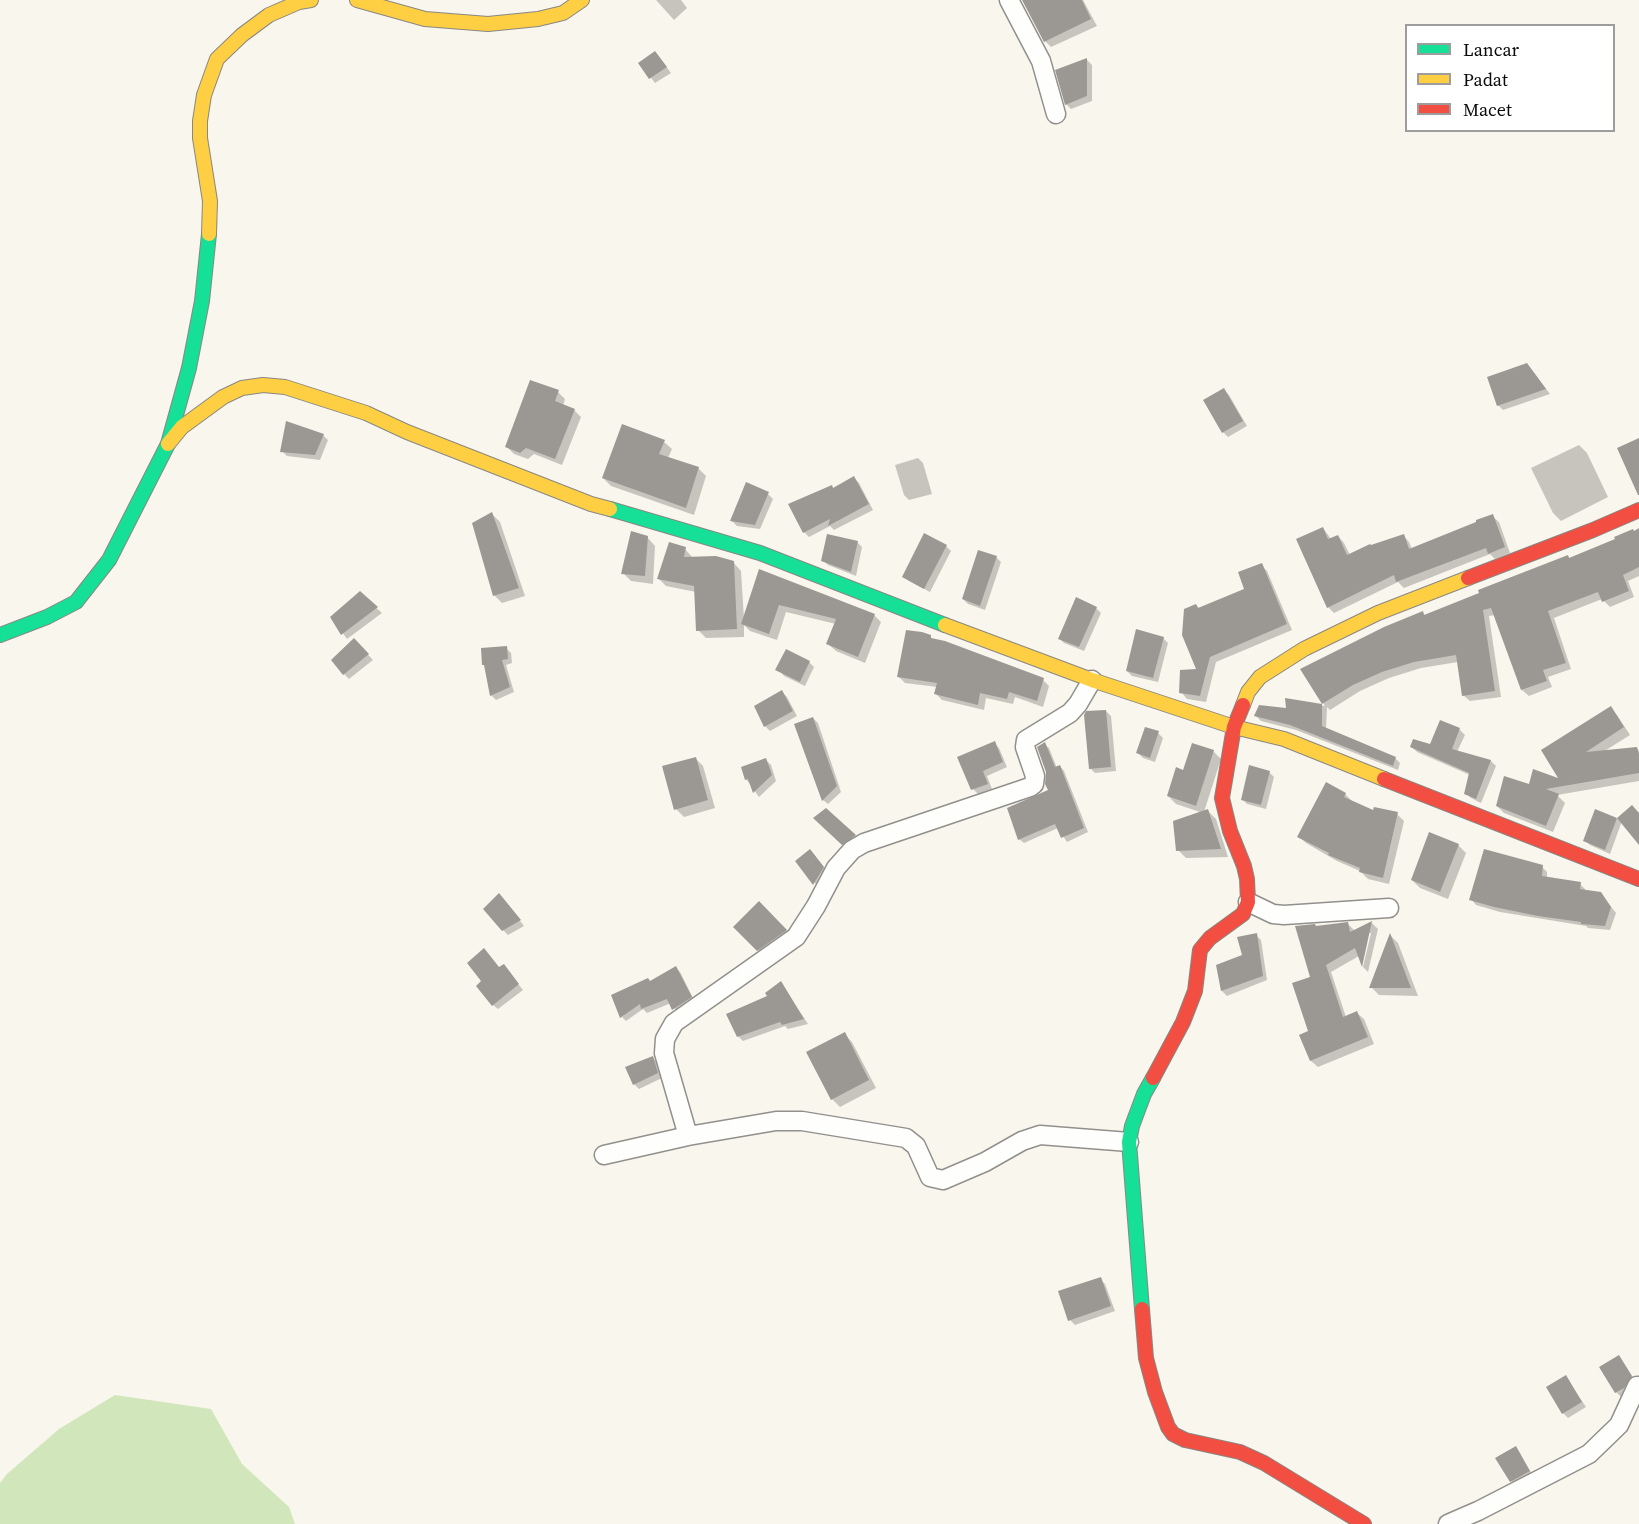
<!DOCTYPE html>
<html>
<head>
<meta charset="utf-8">
<style>
  body { margin:0 }
  #map { position:relative; width:1639px; height:1524px; overflow:hidden; background:#f9f6ed; font-family:"Source Serif 4",serif }
  canvas { display:block }
  .legend { position:absolute; left:1405px; top:24px; width:210px; height:108px; box-sizing:border-box; background:#fff; border:2px solid #9d9d9d; margin:0; padding:8px 10px; list-style:none; font-size:18px; color:#0a0a0a }
  .legend li { display:flex; align-items:center; gap:12px; height:30px }
  .legend b { width:30px; border:2px solid #9d9d9d }
</style>
</head>
<body>
<div id="map">
<canvas width="1639" height="1524"></canvas>
<ul class="legend">
<li><b style="height:8px;background:#16e098"></b>Lancar</li>
<li><b style="height:8px;background:#ffcf43"></b>Padat</li>
<li><b style="height:8px;background:#f24e42"></b>Macet</li>
</ul>
</div>
<script>
const context = document.querySelector('canvas').getContext('2d');
context.lineJoin = 'round';
function fill(path, color) {
  context.fillStyle = color;
  context.fill(path, 'evenodd');
}
function shape(rows) {
  const path = new Path2D();
  for (const r of rows) {
    path.moveTo(r[0], r[1]);
    for (let i = 2; i < r.length; i += 2) path.lineTo(r[i], r[i + 1]);
  }
  return path;
}
function stroke(path, color, width, dash) {
  context.strokeStyle = color;
  context.lineWidth = width;
  context.lineCap = dash ? 'butt' : 'round';
  context.setLineDash(dash || []);
  context.stroke(path);
}
fill(shape([
  [115,1395,211,1409,242,1464,289,1507,295,1524,0,1524,0,1483,7,1474,59,1429]
]), '#d2e6bb');
fill(shape([
  [656,0,681,0,687,8,674,20],
  [1023,0,1083,0,1097,26,1051,47,1045,41],
  [660,58,671,73,655,83,640,64],
  [1087,60,1092,65,1092,101,1071,109,1066,104,1057,71],
  [1532,370,1550,394,1503,410,1498,405],
  [1224,390,1229,395,1247,426,1228,437,1223,432],
  [558,392,565,399,563,406,574,410,581,417,562,465,534,454,528,459,514,454,507,447],
  [323,435,328,440,320,460,287,456,282,451],
  [664,442,672,449,668,458,698,468,706,476,694,515,611,486,603,478],
  [1579,445,1587,453,1608,497,1561,521,1553,513,1531,468],
  [918,458,923,463,932,494,909,500,904,495,895,465],
  [854,478,859,483,873,510,834,530,830,526,809,537,804,532,834,489],
  [768,494,773,499,760,529,737,526,732,521],
  [492,514,500,522,525,596,502,603,494,595],
  [1492,516,1499,522,1510,553,1495,559,1490,554,1404,588,1398,582,1334,613,1328,607,1323,528,1331,539,1338,536,1344,543,1350,555,1403,535,1409,542,1412,549],
  [1639,530,1639,576,1628,581,1634,597,1610,607,1602,599,1554,618,1571,669,1548,677,1552,687,1529,696,1522,690,1495,615,1489,616,1501,697,1470,701,1463,695,1458,662,1421,668,1389,678,1360,691,1330,710,1327,707,1326,730,1395,758,1400,763,1398,770,1296,730,1261,721,1256,716,1287,709,1287,700,1325,706,1302,670,1423,613,1426,616,1568,556,1570,559],
  [647,537,655,546,653,584,631,581,623,573],
  [857,542,862,547,856,576,828,565,823,560],
  [946,546,951,551,930,592,909,581,904,576],
  [685,549,693,558,733,562,741,571,744,619,760,571,874,615,881,622,865,663,836,651,828,644,836,624,786,612,777,640,750,631,744,625,744,637,706,638,698,630,696,592,666,586,659,579],
  [996,557,1001,562,985,610,968,604,963,599],
  [1261,565,1267,571,1292,630,1216,662,1206,702,1187,699,1181,692,1198,670,1196,605,1200,609,1246,589],
  [360,593,382,613,347,639,332,618],
  [1096,608,1101,613,1084,651,1064,643,1059,638],
  [930,637,933,640,1043,680,1049,686,1043,707,1015,697,1013,704,986,698,984,710,942,700,936,694,937,687,905,683,899,677],
  [1163,638,1168,643,1158,682,1132,676,1127,671],
  [354,640,373,660,349,679,344,674],
  [506,648,511,653,512,663,506,665,514,692,496,700,491,695,486,666],
  [809,662,814,667,805,686,784,676,779,670],
  [782,692,787,697,797,716,770,731,765,726],
  [1611,708,1617,715,1630,735,1603,752,1636,748,1639,751,1639,781,1557,795,1565,803,1553,832,1504,813,1497,806,1530,786,1562,781],
  [1106,711,1111,716,1116,771,1095,773,1090,768],
  [813,718,818,723,841,792,828,804,823,800],
  [1441,722,1460,730,1465,735,1457,752,1491,761,1496,766,1481,803,1471,798,1466,793,1470,775,1417,752,1412,747,1431,745],
  [1158,733,1163,738,1155,762,1143,758,1138,753],
  [994,743,999,748,1007,767,987,776,992,789,978,794,973,789],
  [1044,744,1049,748,1057,768,1060,766,1064,771,1088,832,1067,842,1058,828,1024,843,1019,839,1050,791],
  [1213,751,1221,759,1204,812,1208,811,1216,819,1228,857,1186,858,1178,850,1203,813,1176,804,1168,796],
  [695,758,703,766,715,808,684,817,676,809],
  [766,760,771,765,776,781,759,797,746,779],
  [1269,772,1274,777,1266,809,1247,804,1242,799],
  [1345,794,1352,801,1374,812,1397,814,1404,821,1389,884,1368,879,1360,871,1337,861,1306,843,1299,836],
  [1632,807,1639,814,1639,842,1622,821,1610,854,1590,845,1584,840,1596,811,1617,819],
  [826,810,855,836,860,840,848,849,815,818],
  [1458,845,1466,853,1448,899,1420,888,1412,880],
  [815,856,828,873,819,888,797,861],
  [1542,867,1547,872,1547,878,1580,884,1585,889,1585,891,1601,894,1616,913,1610,930,1588,928,1586,926,1500,912,1476,905,1471,899],
  [504,900,524,926,508,935,503,930],
  [759,903,794,938,766,958,735,927],
  [1372,923,1378,929,1368,972,1363,967,1371,933,1368,933,1359,956,1331,972,1346,1017,1357,1013,1364,1019,1374,1044,1318,1067,1311,1061,1310,1032,1312,978,1316,928,1348,924,1355,931],
  [1256,935,1261,940,1267,980,1227,996,1222,991],
  [1391,936,1398,943,1418,996,1379,995,1371,987],
  [676,968,680,972,695,1002,678,1014,671,1003,647,1013,643,1009,626,1021,622,1017,651,983],
  [500,969,508,971,523,990,498,1009,493,1005],
  [781,983,808,1024,788,1029,785,1026,743,1041,738,1036],
  [844,1034,852,1042,876,1088,840,1107,832,1099],
  [653,1058,658,1063,662,1078,639,1089,634,1084],
  [1100,1279,1105,1284,1115,1311,1075,1325,1070,1320],
  [1619,1357,1636,1382,1628,1393,1621,1397,1616,1392],
  [1566,1377,1586,1407,1568,1418,1563,1413],
  [1515,1448,1534,1477,1516,1486,1511,1481]
]), '#0003');
fill(shape([
  [1022,0,1082,0,1091,19,1044,42],
  [655,51,667,67,649,79,638,63],
  [1087,58,1087,96,1065,105,1055,70],
  [1527,363,1546,389,1497,406,1487,377],
  [530,380,559,390,555,401,575,409,555,459,526,448,520,453,505,447],
  [1224,388,1243,421,1222,433,1203,400],
  [286,421,324,434,315,455,280,452],
  [622,424,665,440,659,454,699,467,686,508,602,478],
  [1639,438,1639,495,1638,495,1617,448],
  [854,476,869,504,828,526,830,519,803,533,788,504,832,485,833,488],
  [746,482,769,492,755,525,730,521],
  [492,512,519,588,493,596,472,523],
  [1493,514,1505,547,1488,554,1486,548,1396,582,1394,575,1327,608,1296,539,1323,527,1328,539,1338,535,1347,555,1370,544,1371,545,1404,534,1409,549,1476,522,1476,520],
  [1639,528,1639,567,1623,575,1629,591,1602,602,1598,592,1548,611,1566,663,1543,670,1547,681,1521,690,1491,608,1483,610,1495,691,1462,696,1456,655,1414,662,1382,672,1353,685,1322,704,1300,669,1384,627,1423,611,1424,615,1479,593,1478,590,1568,555,1569,558,1615,539,1614,537,1633,529,1634,531],
  [631,531,648,536,645,576,621,574],
  [924,533,947,545,924,589,902,577],
  [827,534,858,541,851,572,821,561],
  [669,542,686,547,684,557,716,556,734,561,737,629,696,631,694,586,657,579],
  [978,550,997,556,980,606,962,599],
  [1262,563,1287,624,1210,657,1200,696,1179,693,1180,670,1196,669,1182,635,1184,609,1196,604,1198,608,1244,589,1238,572],
  [759,569,875,614,858,657,826,644,836,619,779,605,769,634,741,624],
  [360,591,378,607,341,635,330,617],
  [1076,597,1097,607,1079,647,1058,639],
  [1136,629,1164,637,1153,678,1126,671],
  [906,630,922,632,931,635,931,638,945,641,1044,678,1037,701,1009,692,1007,699,980,693,978,705,934,694,937,683,897,677],
  [354,638,369,654,343,675,331,660],
  [507,646,508,659,502,660,510,687,490,696,484,665,482,665,481,648],
  [786,649,810,661,800,682,775,670],
  [782,690,793,711,764,727,754,706],
  [1285,698,1322,704,1322,726,1396,757,1393,766,1290,725,1254,716,1259,705,1286,708],
  [1611,706,1624,727,1586,752,1637,747,1639,754,1639,773,1546,789,1559,794,1546,826,1496,806,1504,776,1529,784,1533,769,1558,778,1541,750],
  [1106,710,1111,767,1089,769,1084,715,1086,711],
  [813,717,837,786,822,801,794,724],
  [1440,720,1460,728,1452,749,1491,760,1476,799,1464,794,1469,773,1410,747,1413,739,1430,744],
  [1145,727,1159,731,1150,758,1136,753],
  [995,741,1003,762,983,771,988,784,971,790,957,757],
  [1045,742,1055,767,1060,765,1084,828,1061,838,1055,824,1018,840,1007,808,1048,790,1045,784,1046,772,1037,747],
  [1192,743,1214,750,1196,806,1167,796,1176,767,1183,770],
  [696,757,708,800,674,810,662,766],
  [766,758,772,775,753,793,748,779,745,780,741,767],
  [1249,765,1270,771,1261,805,1241,800],
  [1326,782,1346,793,1344,797,1373,810,1374,807,1398,812,1383,878,1359,872,1360,868,1328,855,1329,853,1297,837],
  [1632,805,1639,813,1639,845,1617,818],
  [826,808,856,835,842,845,813,818],
  [1208,809,1221,849,1176,851,1173,821],
  [1595,809,1617,818,1605,850,1583,841],
  [1429,832,1459,844,1440,892,1411,880],
  [810,849,824,867,813,885,795,861],
  [1484,849,1543,865,1542,876,1581,882,1580,889,1601,892,1611,907,1605,926,1581,924,1581,922,1538,916,1494,907,1469,900],
  [499,893,521,920,502,931,483,909],
  [759,901,787,930,757,951,733,927],
  [1372,921,1362,967,1355,948,1326,965,1343,1017,1357,1011,1368,1037,1310,1061,1299,1035,1308,1031,1292,983,1310,977,1295,926,1315,924,1316,926,1348,922,1350,932],
  [1257,933,1263,976,1221,991,1216,965,1242,955,1237,937],
  [1390,933,1411,988,1369,988],
  [484,948,499,967,504,964,519,984,492,1006,476,986,481,981,467,963],
  [676,966,692,997,672,1010,667,999,641,1009,640,1004,620,1018,611,995,648,978,650,981],
  [781,981,804,1019,782,1025,780,1022,737,1037,726,1014,767,996,765,993],
  [845,1032,869,1080,831,1100,806,1052],
  [653,1056,658,1073,633,1085,625,1067],
  [1101,1277,1111,1306,1068,1321,1058,1291],
  [1619,1355,1632,1376,1624,1388,1615,1393,1599,1367],
  [1566,1375,1582,1402,1562,1414,1546,1387],
  [1516,1446,1530,1471,1510,1482,1495,1458]
]), '#9b9894');
const street = shape([
  [1009,0,1041,61,1056,114],
  [1248,902,1273,914,1284,915,1389,908],
  [688,1136,664,1053,665,1039,674,1023,796,937,816,906,836,868,852,850,864,843,1030,787,1034,784,1035,776,1025,747,1026,740,1070,713,1078,704,1092,680],
  [604,1155,688,1136,776,1121,802,1121,906,1138,916,1146,930,1177,943,1180,985,1162,1022,1141,1040,1135,1129,1142],
  [1448,1524,1478,1511,1589,1454,1619,1425,1637,1386,1639,1386]
]);
const fast = shape([
  [610,509,760,553,945,625],
  [0,635,47,617,76,602,109,560,168,444,189,368,202,301,209,234],
  [1142,1309,1129,1142,1132,1126,1144,1094,1153,1078]
]);
const slow = shape([
  [357,0,425,19,488,24,538,19,563,13,582,0],
  [209,234,210,201,200,138,200,121,204,95,217,59,242,35,269,15,299,2,311,0],
  [168,444,182,427,223,397,242,388,263,385,285,387,366,413,407,432,591,504,610,509],
  [945,625,1092,680,1234,727,1284,739,1384,779],
  [1243,705,1248,692,1260,677,1304,649,1378,613,1468,578]
]);
const jam = shape([
  [1468,578,1593,530,1639,510],
  [1384,779,1639,879],
  [1153,1078,1183,1022,1195,991,1200,950,1210,938,1243,914,1248,902,1247,879,1244,866,1230,831,1222,798,1234,727,1243,705],
  [1142,1309,1146,1358,1155,1392,1168,1427,1173,1434,1185,1440,1240,1452,1264,1463,1364,1524]
]);
stroke(street, '#92908c', 21);
stroke(fast, '#888783', 16);
stroke(slow, '#888783', 16);
stroke(jam, '#888783', 16);
stroke(street, '#fefefc', 18);
stroke(fast, '#16e098', 14);
stroke(slow, '#ffcf43', 14);
stroke(jam, '#f24e42', 14);
</script>
</body>
</html>
